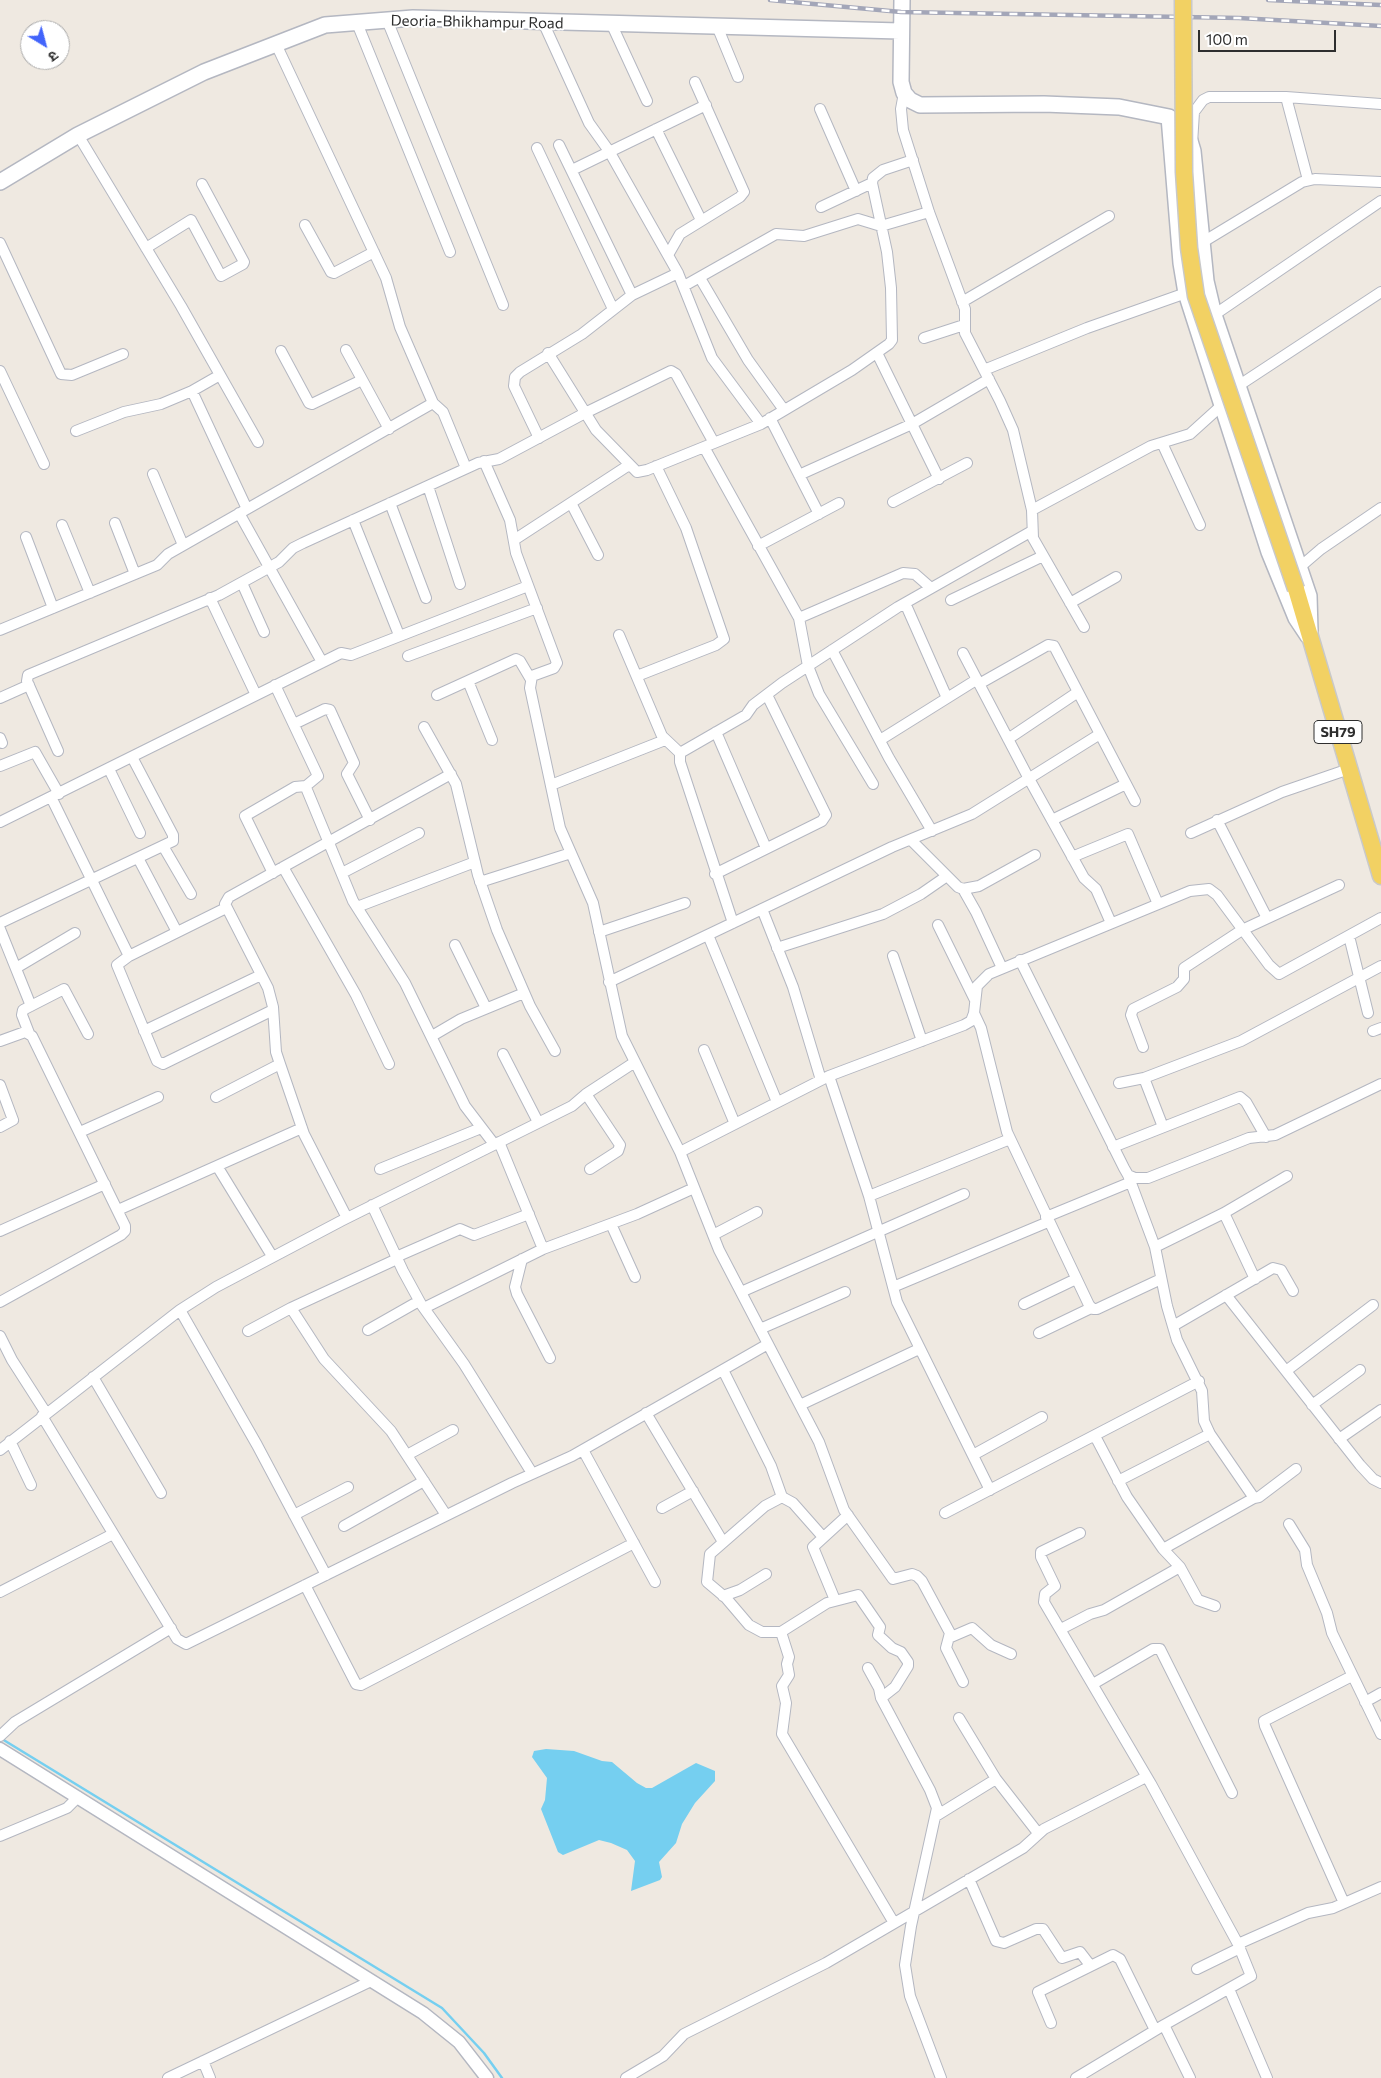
<!DOCTYPE html>
<html>
<head>
<meta charset="utf-8">
<style>
  body { margin:0 }
  #map { position:relative; width:1381px; height:2078px; overflow:hidden; background:#efe9e1; font-family:Commissioner,"Noto Sans Devanagari",sans-serif }
  canvas { display:block }
  .north { position:absolute; left:20px; top:20px; width:50px; height:50px; box-sizing:border-box; background:#fff; border:1px solid #ababab; border-radius:50%; rotate:143deg; font-size:14px; font-weight:700; line-height:20px; text-align:center; color:#2e2e2e }
  .north::after { content:''; display:block; margin:auto; width:18px; height:22px; background:#4264fb; clip-path:polygon(50% 0,100% 100%,50% 72%,0 100%) }
  .scale { position:absolute; left:1198px; top:30px; width:138px; height:22px; box-sizing:border-box; border:2px solid #2e2e2e; border-top:0; padding-left:6px; font-size:15px; line-height:18px; white-space:nowrap; color:#2e2e2e; -webkit-text-stroke:4px #fff; paint-order:stroke }
</style>
</head>
<body>
<div id="map">
<canvas width="1381" height="2078"></canvas>
<div class="north">उ</div>
<div class="scale">100 m</div>
</div>
<script>
const context = document.querySelector('canvas').getContext('2d');
context.lineJoin = 'round';
function fill(path, color) {
  context.fillStyle = color;
  context.fill(path, 'evenodd');
}
function shape(rows) {
  const path = new Path2D();
  for (const r of rows) {
    path.moveTo(r[0], r[1]);
    for (let i = 2; i < r.length; i += 2) path.lineTo(r[i], r[i + 1]);
  }
  return path;
}
function stroke(path, color, width, dash) {
  context.strokeStyle = color;
  context.lineWidth = width;
  context.lineCap = dash ? 'butt' : 'round';
  context.setLineDash(dash || []);
  context.stroke(path);
}
function write(font, color, halo, rows, align = 'center') {
  context.font = font + ' Commissioner,sans-serif';
  context.lineWidth = 4;
  context.setLineDash([]);
  context.textBaseline = 'middle';
  context.strokeStyle = halo;
  context.fillStyle = color;
  for (const [text, x, y, turn = 0] of rows) {
    context.save();
    context.translate(x, y);
    context.rotate((+turn || 0) * Math.PI / 180);
    context.textAlign = isNaN(turn) ? turn : align;
    if (halo) context.strokeText(text, 0, 0);
    context.fillText(text, 0, 0);
    context.restore();
  }
}
fill(shape([
  [546,1749,574,1751,602,1761,612,1762,637,1783,646,1788,652,1788,696,1763,715,1771,715,1781,695,1803,682,1824,676,1843,659,1862,662,1877,660,1880,631,1891,635,1861,627,1850,611,1843,599,1840,563,1855,558,1852,541,1809,545,1800,547,1778,532,1757,534,1751]
]), '#75cff0');
stroke(shape([
  [2,1739,442,2008,484,2053,502,2078]
]), '#75cff0', 2.5);
const minor = shape([
  [387,20,503,305],
  [543,22,589,123,609,151,678,273,712,358,761,424],
  [357,23,450,252],
  [611,23,647,101],
  [717,26,738,77],
  [904,93,901,109,903,130,929,212,965,309,965,333,1000,401,1013,430,1032,510,1033,538,1084,627],
  [1286,97,1308,180],
  [820,109,856,191],
  [656,129,701,220],
  [78,135,181,306,258,442],
  [1192,144,1194,112,1203,100,1209,97,1286,97,1381,104],
  [559,145,632,295],
  [537,148,613,309],
  [572,170,706,105],
  [821,207,872,183],
  [305,225,331,272,334,273,374,252],
  [1203,242,1302,182,1315,179,1381,182],
  [0,243,61,374,72,375,123,354],
  [146,248,191,220,221,276,243,264,244,262,202,184],
  [668,255,680,234,740,197,744,192,695,82],
  [700,278,748,360,784,410],
  [684,286,776,234,804,236,858,219,881,226,929,212],
  [962,302,1109,216],
  [1214,315,1381,201],
  [924,338,964,325],
  [346,350,389,429],
  [281,351,309,403,312,404,362,380],
  [548,353,596,430,637,472,647,470,761,424,852,370,889,344,892,340,891,288,887,252,872,183,873,178,883,170,913,160],
  [877,353,939,479],
  [984,370,1087,328,1186,293],
  [0,371,44,464],
  [1238,386,1381,292],
  [192,391,247,509],
  [433,403,443,412,466,468],
  [770,418,819,514],
  [76,431,124,412,161,404,192,391,220,375],
  [539,438,514,386,515,377,520,372,582,334,632,295,678,273],
  [1162,443,1200,525],
  [704,447,799,618,808,666,819,694,873,784],
  [484,461,510,520,516,553,557,663,554,668,532,676,530,688,560,828,593,903,622,1036,680,1152,719,1250,819,1442,844,1510,893,1579,912,1574,917,1576,922,1581,950,1633,946,1648,963,1682],
  [153,474,183,545],
  [799,475,912,424,989,379],
  [428,486,460,584],
  [893,502,967,463],
  [390,503,426,598],
  [571,503,598,555],
  [1032,510,1151,446,1190,434,1221,406],
  [239,513,322,662],
  [353,520,399,635],
  [115,523,135,574],
  [62,525,90,593],
  [26,537,53,608],
  [514,540,629,465],
  [758,546,839,503],
  [1300,567,1321,549,1381,508],
  [242,583,264,632],
  [210,598,256,695],
  [951,600,1043,556],
  [905,603,947,698],
  [1070,603,1116,577],
  [799,618,903,573,915,574,931,588],
  [0,630,157,565,168,554,433,403,400,327,386,278,276,44],
  [619,635,662,736,680,753],
  [832,650,889,758,932,831],
  [963,653,1028,777,1084,878,1096,889,1111,923],
  [408,656,537,608],
  [637,676,716,645,724,639,686,528,656,466],
  [468,681,492,740],
  [979,684,1048,645,1054,646,1135,801],
  [275,685,318,776,306,786,307,790,353,901,405,983,465,1106,494,1144],
  [437,695,516,659,520,661,530,678],
  [0,698,29,685],
  [294,724,325,709,330,710,354,763,347,774,370,820],
  [424,727,456,784,478,875,497,930,530,1006,555,1051],
  [716,732,766,848],
  [0,738,2,743],
  [1008,739,1078,692],
  [880,740,976,680],
  [58,751,27,681,28,675,219,595,279,562,293,548,303,543,478,463,499,459,585,413,671,371,676,374,714,443],
  [0,766,35,752,59,794],
  [109,769,140,833],
  [551,785,665,740],
  [51,797,129,956],
  [1052,820,1126,784],
  [1217,820,1267,918],
  [0,822,341,653,351,655,528,586],
  [1191,833,1282,792,1349,769],
  [911,840,958,887,963,889,979,886,1035,855],
  [163,846,191,894],
  [1072,857,1128,834,1158,904],
  [138,858,177,932],
  [283,867,356,995,389,1064],
  [273,873,245,816,295,787,306,786],
  [342,873,419,833],
  [715,874,822,821,826,815,767,695],
  [480,882,571,853],
  [963,889,976,912,1002,968],
  [357,907,475,862],
  [226,908,129,956,117,965,157,1061,163,1064,273,1010],
  [762,909,793,987,821,1080],
  [0,923,173,841,173,835,132,757],
  [733,923,680,762,680,753,746,715,753,705,782,683,898,607,1032,531],
  [938,925,975,1000],
  [0,929,31,1006],
  [599,932,685,903],
  [708,935,777,1102],
  [1349,936,1368,1013],
  [455,945,486,1008],
  [777,948,883,914,921,894,947,876],
  [893,956,922,1041],
  [1020,960,1124,1168,1128,1175,1135,1178,1148,1178,1249,1138,1275,1135,1381,1084],
  [16,968,75,933],
  [609,982,892,847,972,814,1100,734],
  [974,1013,981,1028,1007,1132,1089,1305,1093,1309,1097,1309,1161,1279],
  [144,1031,261,975],
  [1373,1031,1381,1028],
  [29,1033,22,1015,23,1010,64,989,88,1034],
  [432,1036,461,1019,524,993],
  [0,1041,25,1032,32,1036,125,1226,125,1231,121,1235,0,1302],
  [1143,1047,1131,1015,1133,1009,1177,987,1184,979,1184,968,1242,930,1339,885],
  [704,1050,735,1124],
  [503,1054,538,1122],
  [829,1076,869,1196,897,1302,990,1490],
  [1144,1078,1163,1127],
  [1119,1083,1144,1078,1241,1041,1381,966],
  [0,1085,13,1120,0,1127],
  [586,1094,620,1145,618,1151,590,1169],
  [216,1097,280,1064],
  [80,1132,158,1097],
  [499,1142,543,1249],
  [1113,1147,1240,1097,1246,1102,1266,1137],
  [680,1152,829,1076,964,1025,971,1021,974,1013,977,986,989,974,1190,891,1209,889,1217,895,1269,965,1279,974,1381,918],
  [217,1166,272,1256],
  [380,1169,481,1128],
  [1128,1175,1155,1247,1167,1306,1177,1340,1202,1391,1204,1421,1210,1434,1254,1498,1259,1497,1296,1469],
  [869,1196,1010,1139],
  [372,1205,403,1271,421,1304,464,1364,532,1473],
  [118,1210,302,1128],
  [1224,1213,1255,1279],
  [1046,1217,1131,1182],
  [347,1218,304,1134,280,1064,276,1052,273,1007,268,988,225,904,229,897,451,774],
  [611,1224,635,1277],
  [0,1231,105,1184],
  [713,1235,757,1212],
  [1155,1247,1224,1213,1287,1176],
  [396,1257,460,1229,474,1235,529,1214],
  [522,1259,515,1287,517,1294,550,1358],
  [893,1287,1048,1222],
  [741,1292,964,1194],
  [1226,1295,1360,1465,1373,1479,1381,1483],
  [1024,1304,1076,1279],
  [291,1308,324,1359,391,1431,446,1515],
  [424,1308,543,1249,637,1214,694,1188],
  [180,1310,257,1445,326,1575],
  [1173,1326,1273,1268,1281,1270,1293,1291],
  [760,1329,845,1292],
  [368,1330,419,1301],
  [248,1331,291,1308,397,1259],
  [1039,1333,1091,1308],
  [0,1336,12,1360,46,1413],
  [723,1370,771,1466,782,1497,765,1506,710,1554,707,1582,726,1598,749,1625,762,1632,781,1632,827,1603,858,1595,880,1627,878,1635,892,1648,901,1652,908,1662,908,1666,895,1687,881,1698],
  [1286,1371,1373,1305],
  [93,1377,161,1493],
  [800,1405,919,1349],
  [1312,1405,1360,1370],
  [646,1413,723,1542],
  [42,1416,177,1639,186,1644,512,1483,572,1456,768,1344],
  [1095,1436,1127,1497,1163,1549,1180,1567,1198,1600,1215,1606],
  [1339,1439,1381,1410],
  [10,1441,31,1485],
  [0,1450,180,1310,216,1287,341,1221,572,1106,586,1094,635,1062],
  [583,1450,655,1582],
  [407,1455,453,1430],
  [973,1455,1042,1417],
  [1118,1481,1210,1434],
  [782,1497,793,1503,823,1537],
  [662,1508,693,1491],
  [945,1513,1199,1381],
  [294,1515,348,1487],
  [1289,1524,1305,1550,1307,1565,1327,1613,1332,1633,1381,1734],
  [344,1526,424,1481],
  [1163,1549,1254,1498],
  [305,1585,356,1684,361,1685,634,1543],
  [0,1592,113,1534],
  [723,1596,740,1590,766,1574],
  [835,1600,813,1547,848,1515],
  [1061,1629,1090,1614,1104,1610,1180,1567],
  [781,1632,789,1657,787,1664,789,1675,782,1686,786,1703,782,1734,894,1923],
  [951,1637,972,1628,991,1645,1011,1654],
  [868,1668,879,1688,881,1698,930,1790,937,1808,911,1926,905,1965,910,1996,941,2078],
  [1093,1684,1153,1649,1160,1649,1232,1793],
  [1365,1702,1381,1693],
  [959,1718,996,1779,1038,1833],
  [0,1736,15,1722,171,1628],
  [936,1816,996,1779],
  [0,1836,67,1808,78,1797],
  [969,1879,996,1941,1004,1943,1036,1929,1043,1929,1062,1958,1080,1952,1090,1965],
  [1344,1903,1265,1726,1264,1721,1352,1676],
  [1238,1944,1308,1913,1333,1908,1381,1887],
  [1197,1969,1240,1948],
  [1229,1989,1267,2078],
  [1051,2023,1038,1992,1113,1955,1120,1959,1155,2030],
  [1164,2025,1190,2078],
  [203,2061,210,2078],
  [168,2078,371,1981],
  [626,2078,663,2056,684,2034,826,1963,1023,1848,1044,1829,1146,1777],
  [1076,2078,1164,2025,1251,1976,1238,1944,1151,1784,1044,1602,1045,1594,1055,1586,1041,1557,1041,1552,1080,1533]
]);
const tertiary = shape([
  [0,1749,423,2013,459,2042,487,2078]
]);
const secondary = shape([
  [902,0,901,82,904,93,910,100,920,105,1044,104,1119,107,1169,117,1190,141,1193,151,1206,281,1214,315,1309,596,1310,631],
  [1169,117,1181,263,1186,293,1269,552,1296,618,1308,636],
  [0,182,78,135,204,72,325,25,413,18,900,31]
]);
const primary = shape([
  [1296,589,1381,876]
]);
stroke(minor, '#b4b7c1', 12);
stroke(tertiary, '#b4b7c1', 15);
stroke(secondary, '#b4b7c1', 18);
stroke(primary, '#c9c9c9', 19);
stroke(minor, '#fff', 10);
stroke(tertiary, '#fff', 12);
stroke(secondary, '#fff', 15);
stroke(primary, '#f2d163', 16);
const rail = shape([
  [770,0,901,12,1239,18,1381,26],
  [1268,0,1381,5]
]);
stroke(rail, '#a3a6b8', 4.5);
stroke(rail, '#fff', 2.5, [8]);
const primaryBridge = shape([
  [1183,0,1184,172,1189,248,1196,296,1296,589]
]);
stroke(primaryBridge, '#c9c9c9', 19, []);
stroke(primaryBridge, '#f2d163', 16);
for (const [x, y, w] of [
  [1338,732,48]
]) {
  const box = new Path2D();
  box.roundRect(x - w / 2, y - 11.5, w, 23, 4);
  context.fillStyle = '#fff';
  context.fill(box);
  stroke(box, '#2e2e2e', 1);
}
write('bold 14px', '#2e2e2e', null, [
  ["SH79",1338,732]
]);
write('15px', '#2e2e2e', '#fff', [
  ["Deoria-Bhikhampur Road",477,22,1]
]);
</script>
</body>
</html>
